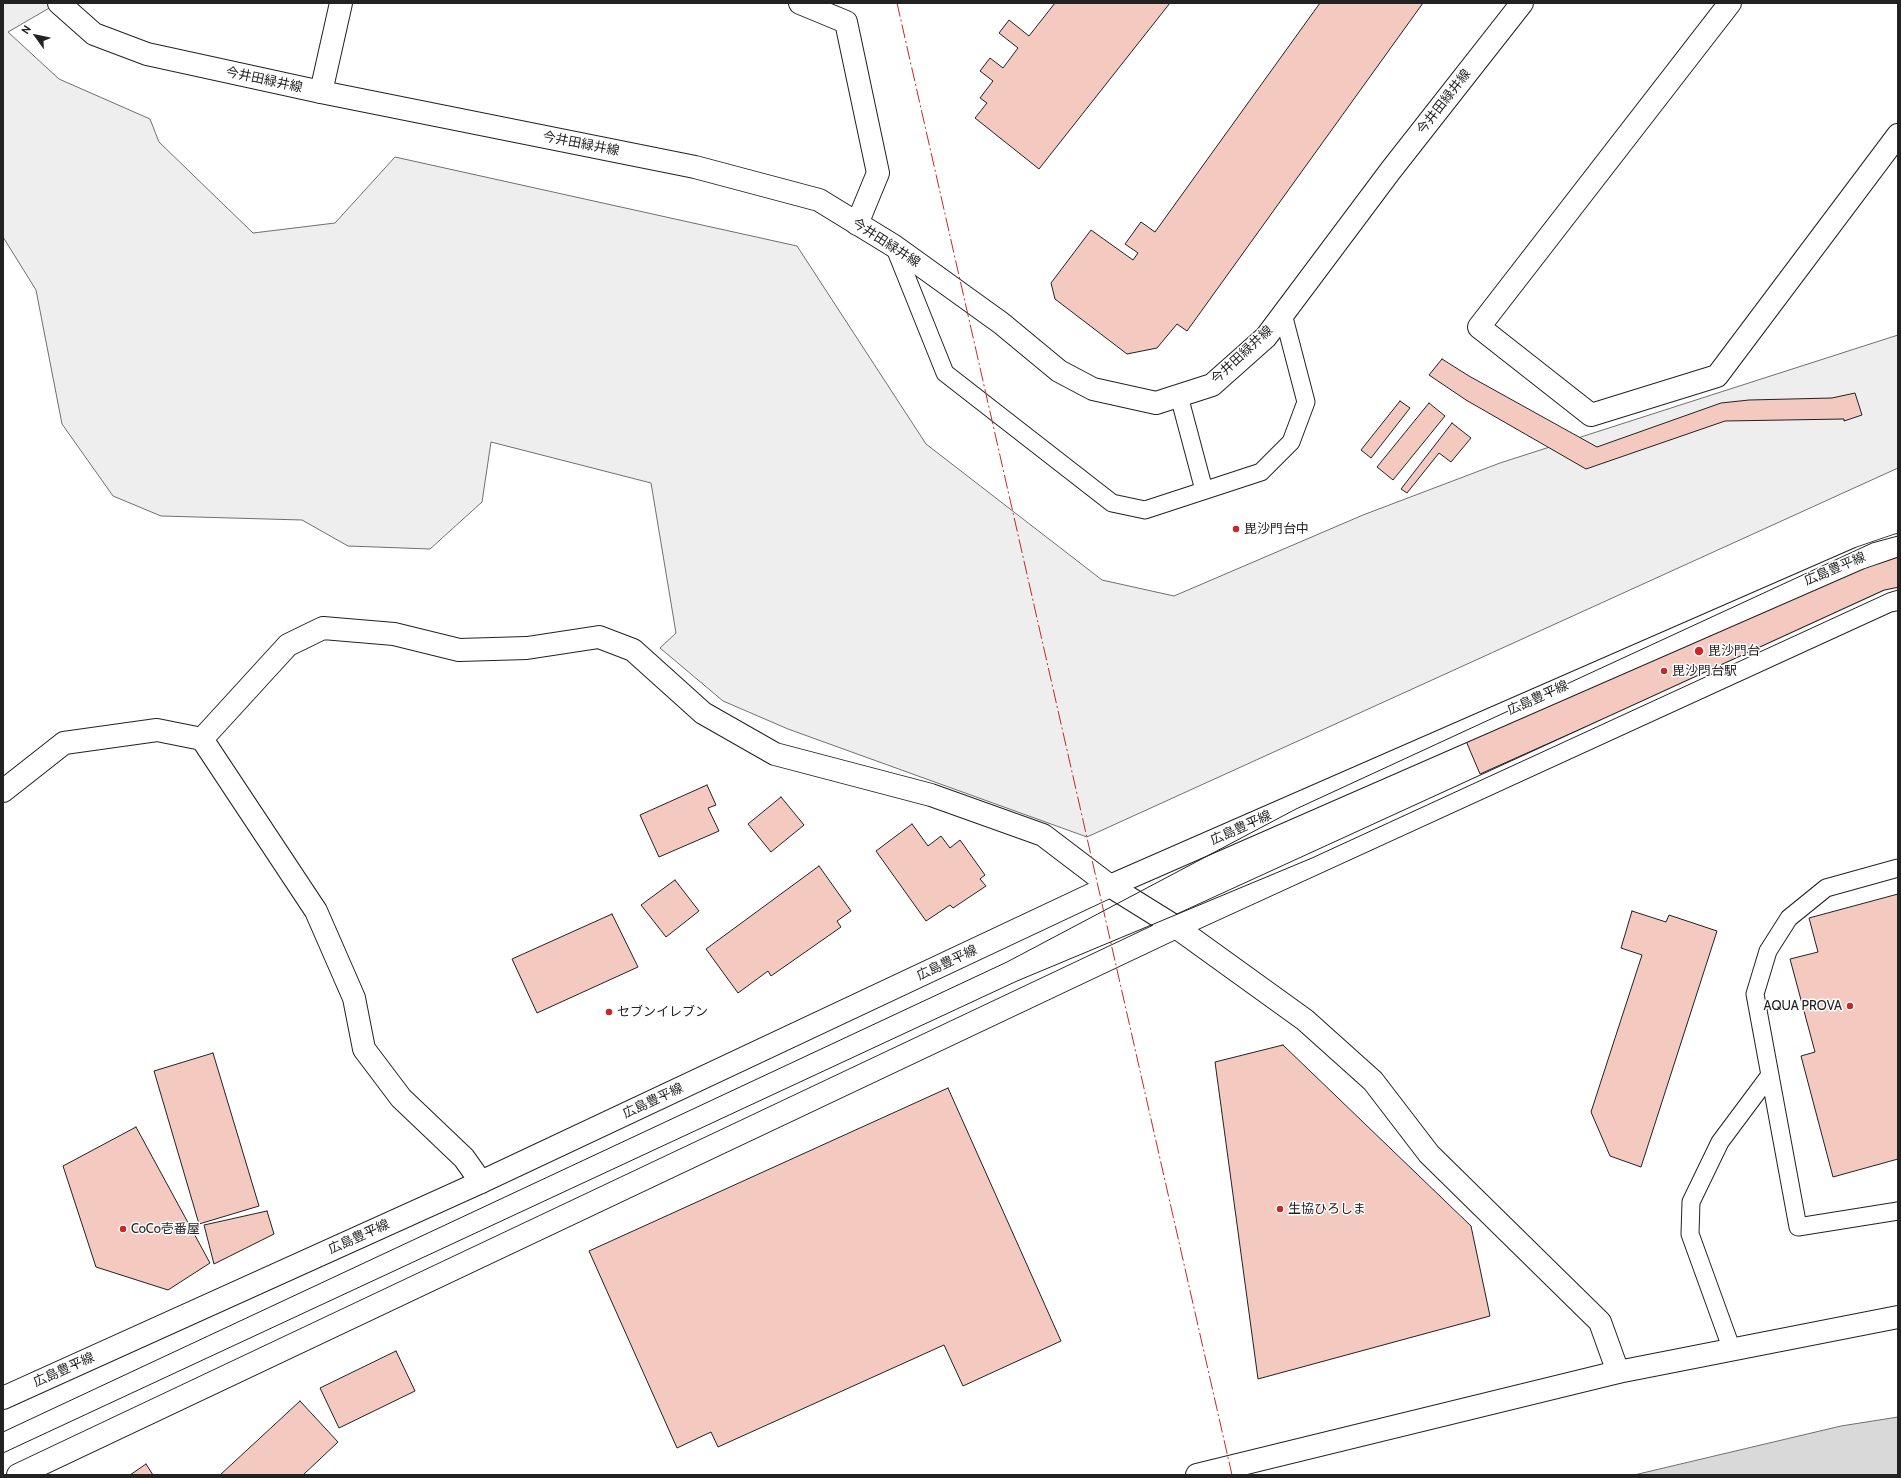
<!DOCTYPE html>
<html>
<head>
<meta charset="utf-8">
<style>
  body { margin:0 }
  #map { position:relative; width:1901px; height:1478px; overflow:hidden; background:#fff; font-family:Cabin,sans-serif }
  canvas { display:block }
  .frame { position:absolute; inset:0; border:4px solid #222; pointer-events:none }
  .north { position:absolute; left:16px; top:16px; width:40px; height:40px; -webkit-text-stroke:3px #fff; paint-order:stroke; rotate:303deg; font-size:11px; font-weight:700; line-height:16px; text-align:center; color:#222 }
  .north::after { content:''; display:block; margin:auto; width:14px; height:18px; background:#222; clip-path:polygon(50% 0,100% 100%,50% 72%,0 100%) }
</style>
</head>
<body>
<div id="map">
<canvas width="1901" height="1478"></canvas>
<div class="frame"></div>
<div class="north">N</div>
</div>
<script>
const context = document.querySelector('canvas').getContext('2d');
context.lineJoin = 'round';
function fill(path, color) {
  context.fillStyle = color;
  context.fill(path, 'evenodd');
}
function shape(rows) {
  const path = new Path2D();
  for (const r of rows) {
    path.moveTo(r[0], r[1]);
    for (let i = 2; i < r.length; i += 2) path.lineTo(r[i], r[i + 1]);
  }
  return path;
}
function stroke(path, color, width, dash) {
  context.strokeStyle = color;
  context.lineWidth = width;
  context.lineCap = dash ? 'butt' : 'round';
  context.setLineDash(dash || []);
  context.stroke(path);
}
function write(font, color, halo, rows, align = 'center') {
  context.font = font + ' Cabin,"Noto Sans JP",sans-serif';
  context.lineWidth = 3;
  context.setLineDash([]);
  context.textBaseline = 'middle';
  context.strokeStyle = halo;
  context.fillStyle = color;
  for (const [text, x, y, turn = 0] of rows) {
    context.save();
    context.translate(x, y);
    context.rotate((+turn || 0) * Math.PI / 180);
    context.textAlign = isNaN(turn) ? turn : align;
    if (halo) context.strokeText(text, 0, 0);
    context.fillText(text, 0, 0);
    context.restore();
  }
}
const green = shape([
  [3,3,58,3,8,32,59,79,150,119,159,142,253,233,335,223,395,157,797,246,926,444,1102,580,1174,596,1363,515,1500,463,1898,335,1898,468,1087,837,788,729,723,701,660,648,676,633,651,483,491,442,482,502,430,549,348,546,302,520,161,516,113,496,62,424,36,290,3,237,3,3]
]);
fill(green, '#eee');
stroke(green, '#6f6f6f', 1);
const water = shape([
  [1898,1417,1898,1475,1634,1475,1841,1426,1898,1417]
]);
fill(water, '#d9d9d9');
stroke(water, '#6f6f6f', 1);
const building = shape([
  [1055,3,1170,3,1039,169,975,118,987,103,980,98,993,81,980,71,990,58,1003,68,1018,48,999,33,1009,20,1029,36,1055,3],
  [1320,3,1423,3,1187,331,1177,324,1157,348,1127,354,1055,299,1051,283,1091,230,1133,260,1138,253,1125,244,1141,222,1155,232,1320,3],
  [1442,359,1469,376,1597,447,1721,403,1749,400,1832,398,1855,393,1862,415,1844,421,1844,419,1725,421,1586,469,1466,400,1429,375,1442,359],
  [1400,401,1410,408,1371,458,1361,450,1400,401],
  [1429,403,1445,416,1393,480,1377,467,1429,403],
  [1452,423,1471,438,1451,462,1439,453,1407,493,1401,489,1452,423],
  [1898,539,1898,590,1870,600,1480,774,1466,741,1898,539],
  [707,785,716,805,708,808,719,831,659,857,640,815,707,785],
  [781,797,804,825,771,852,748,824,781,797],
  [912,824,928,846,941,836,950,848,960,840,985,875,980,879,986,886,953,908,950,905,926,921,876,851,912,824],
  [819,866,851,911,837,921,841,927,771,976,768,971,738,993,706,949,819,866],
  [675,880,699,911,666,937,641,905,675,880],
  [1898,894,1898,1159,1833,1177,1801,1056,1815,1052,1790,959,1818,952,1809,918,1898,894],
  [1632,911,1666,922,1669,915,1717,931,1641,1167,1610,1156,1591,1112,1642,955,1621,948,1632,911],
  [612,914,638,967,537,1013,512,959,612,914],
  [1283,1045,1471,1226,1490,1316,1258,1379,1215,1062,1283,1045],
  [213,1053,259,1206,199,1224,154,1071,213,1053],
  [948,1088,1061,1341,963,1386,944,1345,718,1447,711,1432,677,1448,589,1251,948,1088],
  [136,1127,210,1263,168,1290,96,1267,63,1166,136,1127],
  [267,1211,274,1234,214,1264,204,1225,267,1211],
  [396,1351,415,1391,339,1428,320,1388,396,1351],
  [300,1401,338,1442,303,1475,220,1475,300,1401],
  [146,1464,153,1475,130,1475,146,1464]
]);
fill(building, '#f3c9c0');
stroke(building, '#222', 1);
const service = shape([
  [894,246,945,373,1112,503,1145,510,1261,472,1291,442,1306,402,1283,314],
  [1179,396,1204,490],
  [1898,868,1826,888,1789,918,1768,951,1755,994,1798,1227,1898,1211],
  [1732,1350,1690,1234,1691,1202,1720,1142,1770,1075]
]);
const minor = shape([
  [800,3,846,22,878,173,857,224],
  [1730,3,1479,327,1591,415,1717,376,1898,135],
  [321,92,341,3],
  [202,739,288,645,323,628,394,634,459,650,527,648,599,637,633,650,703,713,775,754,931,795,1043,835,1110,886,1176,927,1305,1020,1373,1081,1429,1154,1600,1322,1618,1372],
  [3,791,64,743,157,730,202,739,316,911,354,998,364,1049,401,1098,464,1158,481,1182]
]);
const tertiary = shape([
  [1197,1475,1618,1372,1898,1317]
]);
const secondary = shape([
  [59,3,94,34,147,54,321,92,695,167,819,200,894,246,1001,323,1059,371,1093,389,1156,403,1212,385,1266,337,1391,170,1522,3]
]);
const primary = shape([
  [3,1398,481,1182,1110,886,1860,558,1898,545],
  [18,1475,1176,927,1888,601,1898,599]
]);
stroke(service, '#222', 19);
stroke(minor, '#222', 24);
stroke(tertiary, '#222', 24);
stroke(secondary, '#222', 24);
stroke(primary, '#222', 24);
stroke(service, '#fff', 17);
stroke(minor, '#fff', 22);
stroke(tertiary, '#fff', 22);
stroke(secondary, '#fff', 22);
stroke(primary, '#fff', 22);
stroke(shape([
  [3,1432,1007,962,1296,809,1872,543,1898,536],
  [3,1453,1017,981,1312,858,1888,593,1898,590]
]), '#222', 1);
stroke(shape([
  [897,3,1232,1475]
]), '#c62828', 1, [14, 3, 2, 3]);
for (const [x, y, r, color] of [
  [1236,529,4,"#c62828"],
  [1699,651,5,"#c62828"],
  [1664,671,4,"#c62828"],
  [1850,1006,4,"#c62828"],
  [609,1012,4,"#c62828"],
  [1280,1209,4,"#c62828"],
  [123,1229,4,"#c62828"]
]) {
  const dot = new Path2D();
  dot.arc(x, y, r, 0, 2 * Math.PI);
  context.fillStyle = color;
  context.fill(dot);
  stroke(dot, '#fff', 1.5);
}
write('13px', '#222', '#fff', [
  ["今井田緑井線",264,80,12],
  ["今井田緑井線",1444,102,-52],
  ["今井田緑井線",581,144,11],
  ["今井田緑井線",886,243,33],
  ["今井田緑井線",1242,355,-43],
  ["広島豊平線",1835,569,-23],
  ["広島豊平線",1538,698,-24],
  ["広島豊平線",1241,828,-24],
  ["広島豊平線",947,963,-25],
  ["広島豊平線",653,1101,-25],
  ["広島豊平線",359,1237,-24],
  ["広島豊平線",64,1370,-24]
]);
write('13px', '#222', '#fff', [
  ["毘沙門台中",1244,529],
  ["毘沙門台",1708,651],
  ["毘沙門台駅",1672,671],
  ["AQUA PROVA",1842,1006,"right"],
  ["セブンイレブン",617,1012],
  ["生協ひろしま",1288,1209],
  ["CoCo壱番屋",131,1229]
], 'left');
</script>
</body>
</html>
